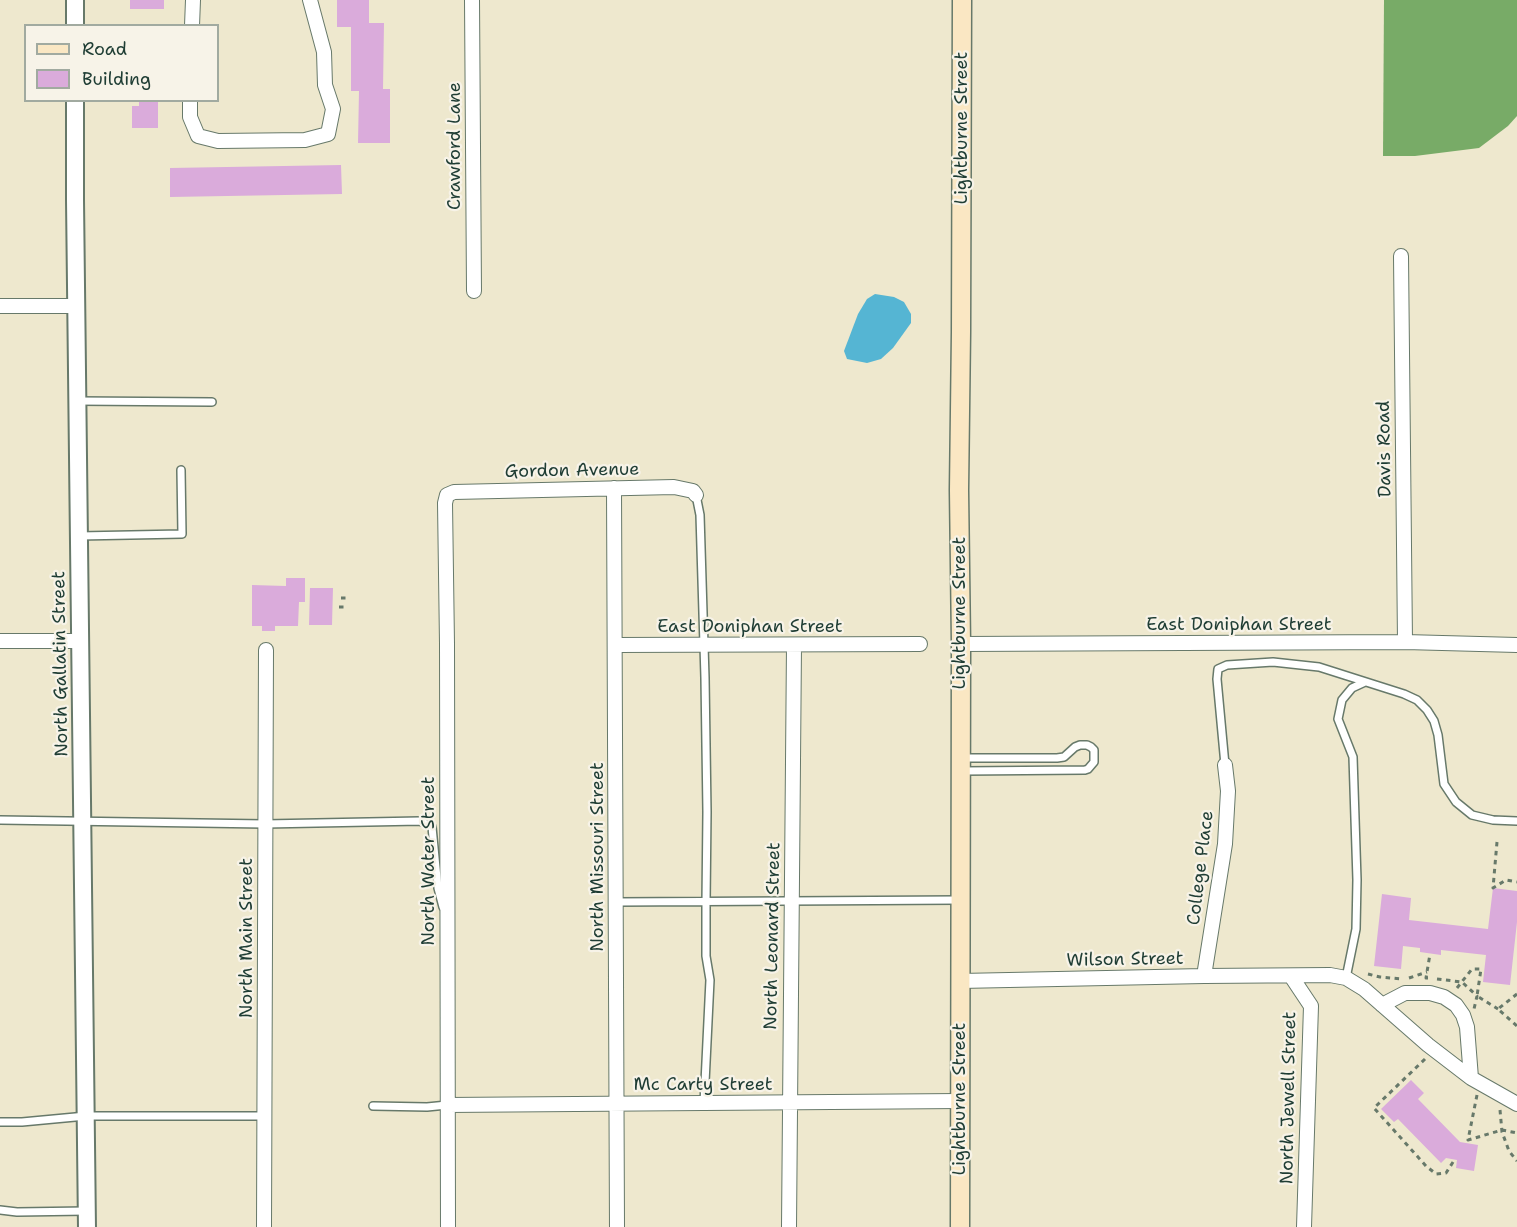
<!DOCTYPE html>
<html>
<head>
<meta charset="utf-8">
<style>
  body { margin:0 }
  #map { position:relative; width:1517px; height:1227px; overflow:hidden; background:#eee8ce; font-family:"Shantell Sans",sans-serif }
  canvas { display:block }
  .legend { position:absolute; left:24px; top:24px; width:195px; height:78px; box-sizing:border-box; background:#f7f3e8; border:2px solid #a1aaa0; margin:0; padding:8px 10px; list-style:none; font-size:18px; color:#1f3d34 }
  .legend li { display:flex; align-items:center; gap:12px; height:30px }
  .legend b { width:30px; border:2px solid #a1aaa0 }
</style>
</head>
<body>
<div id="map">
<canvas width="1517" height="1227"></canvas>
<ul class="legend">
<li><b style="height:8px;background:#fae7c3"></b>Road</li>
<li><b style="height:16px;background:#daabdb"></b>Building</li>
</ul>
</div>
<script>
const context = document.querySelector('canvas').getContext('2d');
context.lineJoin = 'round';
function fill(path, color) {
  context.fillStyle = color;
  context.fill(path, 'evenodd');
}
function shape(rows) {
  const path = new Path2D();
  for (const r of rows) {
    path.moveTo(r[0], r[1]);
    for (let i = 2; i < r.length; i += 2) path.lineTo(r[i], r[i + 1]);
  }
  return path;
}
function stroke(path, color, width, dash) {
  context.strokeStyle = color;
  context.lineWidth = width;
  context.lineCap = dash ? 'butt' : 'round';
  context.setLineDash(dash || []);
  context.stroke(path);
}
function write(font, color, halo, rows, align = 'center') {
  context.font = font + ' "Shantell Sans",sans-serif';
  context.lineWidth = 4.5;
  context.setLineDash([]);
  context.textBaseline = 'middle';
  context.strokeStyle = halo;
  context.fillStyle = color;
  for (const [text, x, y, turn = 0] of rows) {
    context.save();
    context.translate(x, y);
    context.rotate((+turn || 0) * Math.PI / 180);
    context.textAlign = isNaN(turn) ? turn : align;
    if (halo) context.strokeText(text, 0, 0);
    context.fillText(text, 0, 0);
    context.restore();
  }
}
fill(shape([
  [1384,0,1517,0,1517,116,1508,126,1479,148,1415,156,1383,156]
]), '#78ab67');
fill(shape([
  [875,294,894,297,904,302,911,314,911,323,893,348,881,359,867,363,847,359,844,351,858,314,867,299]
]), '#55b5d3');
fill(shape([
  [130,0,164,0,164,9,130,9],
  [337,0,369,0,369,23,384,23,383,89,390,89,390,143,358,143,359,91,351,91,351,27,337,27],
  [139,100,158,100,158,128,132,128,132,106,139,106],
  [341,165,342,194,170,197,170,168],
  [286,578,305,578,305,602,299,602,298,626,275,626,275,631,262,631,262,626,252,626,252,585,286,586],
  [310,588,333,588,332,625,309,625],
  [1493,888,1517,891,1517,922,1510,985,1483,982,1486,955,1441,950,1441,955,1420,952,1420,948,1403,946,1401,969,1374,966,1382,894,1411,898,1409,920,1488,929],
  [1411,1080,1424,1093,1418,1099,1460,1142,1478,1145,1474,1171,1456,1168,1457,1160,1446,1158,1441,1163,1398,1119,1394,1122,1381,1109]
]), '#daabdb');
const service = shape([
  [77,401,212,402],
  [696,495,700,515,705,678,707,812,706,902,706,956,710,980,704,1103],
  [79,536,182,534,181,470],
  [961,758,1057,758,1064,757,1075,747,1080,745,1087,745,1091,747,1094,750,1094,762,1088,769,1085,770,963,771],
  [1225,765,1217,679,1218,669,1227,665,1273,662,1319,667,1404,694,1417,700,1427,710,1434,721,1438,735,1444,784,1456,802,1472,815,1493,820,1517,821],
  [0,820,265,824,420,821,432,827,438,888,443,907],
  [617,902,959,900],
  [1346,978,1356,929,1357,880,1353,757,1338,719,1342,700,1352,688,1365,682],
  [373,1106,427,1107,447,1105],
  [0,1122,22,1122,86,1116,264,1116],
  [0,1210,17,1212,87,1211]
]);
const minor = shape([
  [472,0,474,291],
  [192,26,193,0],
  [190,100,190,117,198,136,218,141,305,140,328,134,333,109,325,85,324,52,310,0],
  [1401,256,1405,642],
  [0,306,76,306],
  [614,488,617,1227],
  [0,641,80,641],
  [961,644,1405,642,1517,645],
  [616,645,920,644],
  [1204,976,1225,844,1228,791,1225,765],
  [1291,976,1311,1006,1304,1227],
  [960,981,1204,976,1330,975,1346,978,1364,989,1428,1045,1471,1078,1517,1104],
  [1382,1005,1405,993,1430,993,1444,997,1456,1005,1463,1015,1467,1027,1471,1078],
  [447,1105,960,1101],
  [264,1227,266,650],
  [448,1227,447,644,445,503,447,495,454,492,674,487,693,491,696,495],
  [789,1227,794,645]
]);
const tertiary = shape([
  [75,26,75,0],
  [75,100,75,200,87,1227]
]);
const secondary = shape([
  [960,1227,961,644,959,490,961,332,962,0]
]);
stroke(service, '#67796a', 10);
stroke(minor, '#67796a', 16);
stroke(tertiary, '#67796a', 20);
stroke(secondary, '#67796a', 21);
stroke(shape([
  [341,598,347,598],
  [339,607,347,607],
  [1497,842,1493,888,1506,880,1517,882],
  [1368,974,1380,977,1402,979],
  [1409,978,1427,972],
  [1428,978,1426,978,1430,954],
  [1437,979,1462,982,1477,996,1474,1009],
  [1457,988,1472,969,1481,969,1477,996,1498,1009],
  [1517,994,1498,1009,1517,1026],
  [1425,1059,1374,1108,1426,1166,1436,1174,1446,1173,1455,1159],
  [1477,1095,1468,1140,1502,1130,1517,1133],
  [1500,1110,1502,1132,1509,1151,1517,1161]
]), '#67796a', 3, [4.5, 4.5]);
stroke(service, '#fff', 7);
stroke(minor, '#fff', 14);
stroke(tertiary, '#fff', 16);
stroke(secondary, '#fae7c3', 18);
write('18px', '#1f3d34', '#f7f3e8', [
  ["Lightburne Street",962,128,-90],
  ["Crawford Lane",455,146,-90],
  ["Davis Road",1385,449,-91],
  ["Gordon Avenue",572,471,-1],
  ["Lightburne Street",960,613,-90],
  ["East Doniphan Street",1239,625],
  ["East Doniphan Street",750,627],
  ["North Gallatin Street",61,664,-91],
  ["North Missouri Street",598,857,-90],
  ["North Water Street",429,861,-90],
  ["College Place",1201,868,-83],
  ["North Leonard Street",773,936,-89],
  ["North Main Street",247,938,-90],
  ["Wilson Street",1125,960,-1],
  ["Mc Carty Street",703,1085],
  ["North Jewell Street",1289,1098,-89],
  ["Lightburne Street",960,1099,-90]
]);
</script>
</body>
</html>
